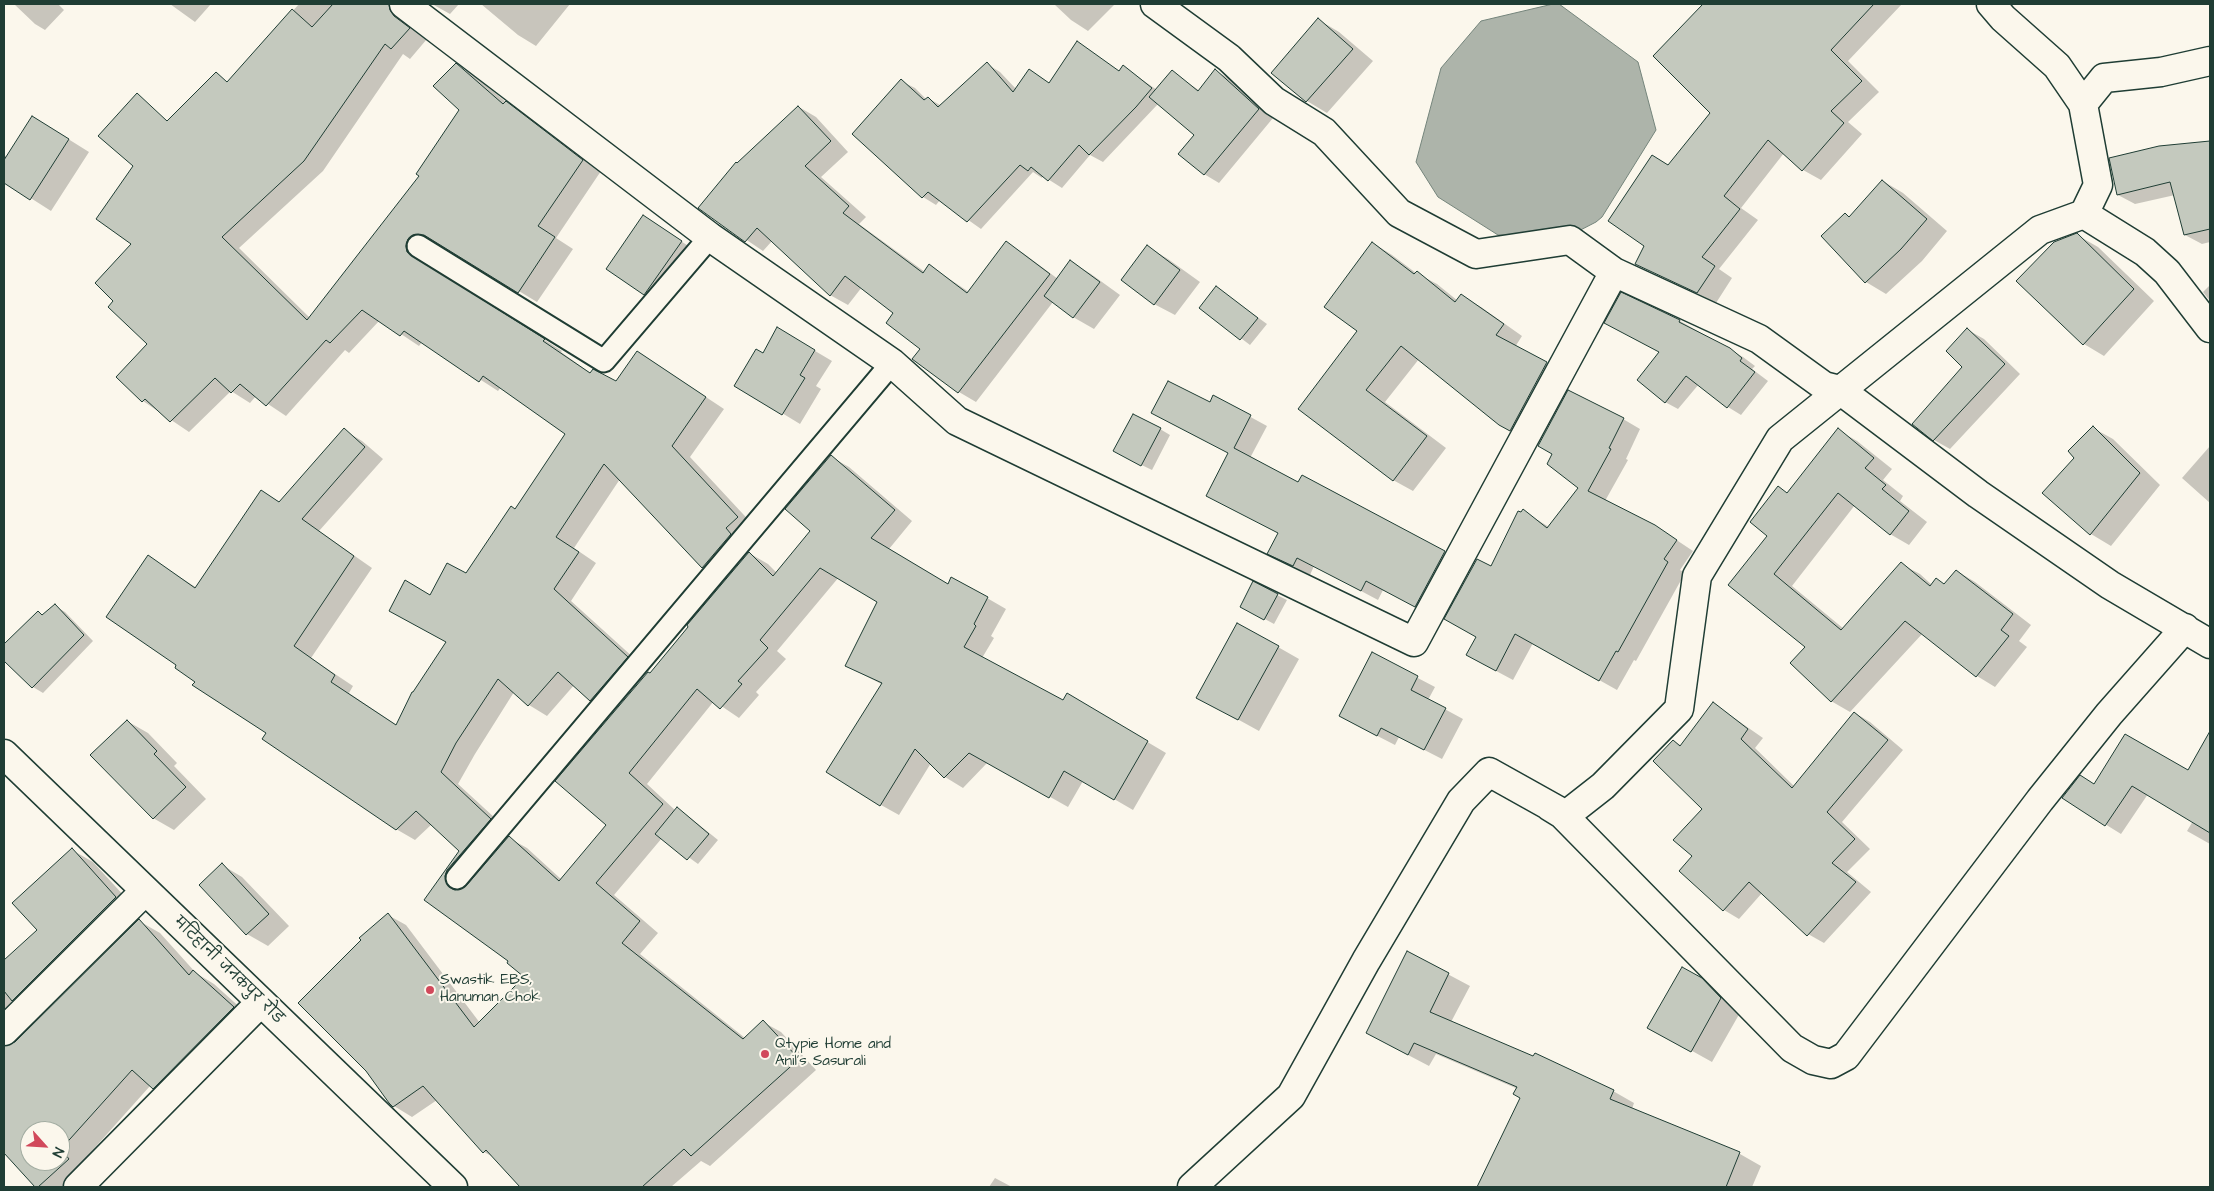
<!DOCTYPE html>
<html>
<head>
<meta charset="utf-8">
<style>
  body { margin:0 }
  #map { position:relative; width:2214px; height:1191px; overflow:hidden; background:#fbf7ec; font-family:"Architects Daughter",sans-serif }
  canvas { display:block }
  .frame { position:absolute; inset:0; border:5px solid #1f3d34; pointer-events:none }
  .north { position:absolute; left:20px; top:1121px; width:50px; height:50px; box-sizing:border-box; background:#fbf7ec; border:1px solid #a3ada2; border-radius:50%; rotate:116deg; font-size:14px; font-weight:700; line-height:20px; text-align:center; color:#1f3d34 }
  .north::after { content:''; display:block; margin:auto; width:18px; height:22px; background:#d1495b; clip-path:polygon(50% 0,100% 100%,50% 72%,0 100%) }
</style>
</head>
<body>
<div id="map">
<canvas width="2214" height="1191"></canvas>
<div class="frame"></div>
<div class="north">N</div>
</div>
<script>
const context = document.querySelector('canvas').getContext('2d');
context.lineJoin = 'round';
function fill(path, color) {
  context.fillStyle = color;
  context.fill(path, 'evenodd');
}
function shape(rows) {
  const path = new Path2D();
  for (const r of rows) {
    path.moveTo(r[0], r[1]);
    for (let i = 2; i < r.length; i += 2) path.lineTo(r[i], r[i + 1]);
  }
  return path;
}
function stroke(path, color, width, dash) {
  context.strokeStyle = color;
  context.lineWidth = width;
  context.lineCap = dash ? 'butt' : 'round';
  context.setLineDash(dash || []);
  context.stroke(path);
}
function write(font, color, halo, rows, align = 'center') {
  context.font = font + ' "Architects Daughter","Playpen Sans Deva",sans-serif';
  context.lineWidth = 4;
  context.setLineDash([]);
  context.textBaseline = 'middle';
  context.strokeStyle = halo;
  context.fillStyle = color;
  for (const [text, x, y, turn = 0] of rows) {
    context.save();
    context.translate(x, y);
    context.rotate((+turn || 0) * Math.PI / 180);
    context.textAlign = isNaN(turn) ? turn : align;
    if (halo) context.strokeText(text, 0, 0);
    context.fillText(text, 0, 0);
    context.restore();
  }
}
const water = shape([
  [1553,4,1559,4,1638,62,1656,130,1602,217,1596,222,1565,238,1498,235,1438,197,1416,162,1441,68,1481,21,1553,4]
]);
fill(water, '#adb4aa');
stroke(water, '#74847b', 1);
fill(shape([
  [14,4,58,4,64,10,45,30,35,24],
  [170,4,211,4,195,22],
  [299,4,412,4,408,21,413,28,427,39,410,59,403,54,323,171,239,248,310,318,421,175,461,110,456,65,475,76,507,103,524,113,601,171,556,238,573,249,537,302,443,245,431,245,424,257,426,264,562,351,561,352,592,374,617,383,638,352,724,409,690,457,756,528,721,578,703,567,620,479,574,548,596,563,571,601,645,668,610,710,591,700,575,684,547,716,529,705,514,692,475,754,458,784,508,830,466,880,462,889,467,887,509,838,527,848,562,880,608,824,650,675,749,553,768,564,777,573,812,531,831,457,849,467,912,521,889,549,949,585,987,598,1006,609,991,636,994,638,982,658,1063,701,1085,705,1166,753,1133,810,1083,781,1068,807,988,762,963,788,945,777,931,763,899,815,881,805,883,685,847,666,879,601,839,577,777,651,786,659,756,692,759,695,739,718,714,701,647,784,676,811,677,809,687,815,718,840,698,864,662,838,614,895,658,933,640,954,745,1038,763,1022,781,1032,816,1070,710,1166,701,1161,671,1187,521,1187,495,1158,484,1152,437,1100,412,1117,394,1106,388,915,406,925,480,1023,526,977,510,961,426,899,461,851,432,824,415,840,396,829,197,682,178,665,148,557,197,588,262,492,280,502,344,430,362,441,383,459,319,531,372,568,311,658,353,686,349,693,398,726,448,642,430,597,466,574,516,510,567,434,501,387,498,391,422,342,419,346,380,320,349,353,345,350,286,416,256,396,250,403,231,391,189,432,143,401,148,344,115,301,133,244,145,176],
  [432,4,459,4,450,14],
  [481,4,570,4,536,46,518,35],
  [1054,4,1115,4,1088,31,1071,20],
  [1704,4,1902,4,1848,61,1879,92,1848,122,1862,134,1821,180,1803,170,1784,153,1741,208,1758,220,1719,269,1732,278,1716,303,1636,264,1646,246,1669,166,1712,112,1655,56],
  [1319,20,1339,32,1373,61,1327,113,1307,101],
  [987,64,1000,72,1017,90,1030,71,1050,84,1120,72,1124,67,1157,90,1172,72,1200,91,1216,71,1230,79,1273,118,1219,183,1204,174,1196,135,1158,104,1103,162,1090,155,1062,188,1043,176,1042,178,1033,172,981,229,940,200,936,205,923,197,901,81,915,88,927,100,928,98,940,105],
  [799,107,816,117,848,152,821,177,866,217,859,224,925,272,930,266,969,292,1006,243,1023,253,1058,279,1071,262,1091,274,1120,295,1094,329,1073,317,1053,302,976,402,959,392,921,349,895,313,862,287,848,305,830,295,772,241,763,251,699,208,737,164],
  [33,117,89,152,51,211,4,181,4,155,7,157],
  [2210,142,2210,242,2202,244,2185,235,2175,195,2135,204,2118,195,2160,147],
  [1883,181,1903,193,1947,231,1922,261,1886,294,1866,282,1823,236,1845,214,1851,218],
  [643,217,701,254,665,305,645,293],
  [2077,235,2098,247,2154,301,2104,356,2084,344,2052,315],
  [1373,243,1392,255,1416,273,1437,284,1458,301,1461,296,1481,307,1522,336,1515,347,1566,375,1530,441,1500,424,1419,359,1385,402,1446,448,1413,491,1393,480,1300,409,1359,331],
  [1148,247,1168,259,1200,282,1175,315,1154,304],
  [2210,285,2210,301,2203,292],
  [1217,288,1267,324,1250,345,1201,308],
  [1621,294,1680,321,1743,357,1755,366,1752,369,1768,381,1741,415,1728,407,1699,384,1678,409,1665,402,1661,352],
  [778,329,832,361,816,386,821,389,800,424,736,385,763,354],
  [1968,330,1984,339,2020,374,1950,449,1934,440,1964,367],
  [1214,397,1267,426,1250,458,1299,483,1302,477,1461,562,1432,615,1383,590,1378,600,1314,566,1310,575,1269,553,1279,533,1229,453,1210,404],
  [1623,419,1640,429,1626,459,1628,460,1605,501,1672,537,1693,551,1680,570,1685,573,1636,661,1634,660,1617,690,1533,643,1513,680,1485,665,1478,636,1491,568,1523,511,1549,527,1579,488],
  [2093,428,2113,439,2160,485,2111,546,2091,534,2076,457],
  [1160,429,1170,435,1152,470,1125,457],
  [1838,430,1857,441,1892,469,1883,480,1903,496,1900,501,1927,522,1909,545,1890,534,1855,505,1792,586,1844,629,1901,564,1920,574,1932,585,1936,580,1945,585,1957,571,1975,582,2031,625,2019,641,2027,647,1995,687,1977,676,1923,633,1850,712,1831,701,1807,647,1730,585,1769,536,1778,488,1789,494],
  [2210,446,2210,503,2182,478],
  [1277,595,1287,600,1274,624,1241,606],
  [55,606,65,612,93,641,43,693,33,687,4,659,4,646,38,613,44,616],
  [1278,647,1299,659,1259,731,1219,709],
  [1372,654,1435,687,1428,700,1463,719,1442,759,1399,737,1395,745,1358,726],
  [1714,704,1763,738,1755,748,1795,787,1855,713,1870,722,1903,750,1842,822,1870,849,1847,872,1871,892,1824,943,1808,934,1762,893,1739,919,1724,910,1694,856,1704,809,1674,741,1682,746],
  [127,721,148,733,177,763,174,766,206,799,174,830,153,818,92,755],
  [2193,764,2210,774,2210,844,2187,831,2193,821,2148,794,2121,834,2063,798,2095,785,2188,772],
  [72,850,93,862,137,910,10,1039,10,1046,16,1043,139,921,160,933,196,973,214,984,254,1020,175,1101,150,1086,82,1162,90,1171,73,1187,36,1187,4,1151,4,1124,18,1112,4,1097,4,962,39,930],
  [30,1131,60,1131,60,1161,30,1161],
  [222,865,242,877,289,926,268,946,247,934,201,885],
  [1408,953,1470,986,1451,1022,1534,1057,1535,1054,1613,1091,1634,1103,1632,1109,1740,1154,1761,1166,1752,1187,1478,1187,1522,1098,1518,1089,1436,1054,1429,1066,1389,1045],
  [1682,969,1722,992,1741,1011,1712,1062,1649,1027],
  [995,1178,1012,1187,989,1187]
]), '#0003');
const building = shape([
  [333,4,389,4,390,10,394,16,410,28,391,49,385,44,304,161,222,237,307,320,419,176,416,174,459,110,433,86,456,63,503,104,506,101,583,160,538,226,555,237,518,293,424,235,413,235,408,239,406,246,407,252,545,339,543,341,590,373,593,369,616,381,637,351,706,397,672,446,738,517,726,528,731,534,702,568,604,464,556,537,579,552,554,589,628,657,590,701,558,672,528,706,498,679,456,743,441,772,491,819,447,870,445,876,449,887,455,890,466,886,509,836,559,881,606,825,555,781,648,672,650,673,688,627,687,625,749,552,773,576,810,531,785,509,831,455,895,510,871,538,948,584,951,577,988,597,974,624,976,626,964,647,1063,700,1067,693,1148,741,1114,800,1064,771,1049,798,969,753,944,778,915,749,880,806,826,772,882,683,845,666,877,602,820,568,760,640,768,648,738,681,742,684,720,709,697,689,629,773,663,804,596,883,640,921,622,943,743,1039,763,1020,799,1059,691,1156,684,1149,642,1187,520,1187,486,1150,483,1153,423,1086,393,1107,389,1103,366,1071,298,1003,361,940,359,938,388,913,474,1027,524,977,507,963,508,961,424,900,459,851,416,811,396,830,262,739,266,733,192,685,195,682,175,668,176,665,106,617,148,555,195,588,261,490,279,502,344,428,365,447,302,519,354,556,294,646,335,675,331,682,396,725,412,692,413,692,446,642,389,611,405,580,430,595,447,563,466,573,511,506,515,509,565,434,483,376,479,382,404,331,400,336,362,310,330,343,326,340,266,406,240,384,231,393,215,378,170,422,145,399,142,402,116,377,147,344,108,307,113,301,95,283,131,244,96,219,133,166,98,136,137,93,167,121,216,72,227,82,292,9,312,27,333,4],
  [1703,4,1874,4,1831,50,1862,81,1831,111,1844,123,1802,171,1768,140,1724,196,1740,209,1702,257,1715,266,1697,293,1635,264,1644,246,1608,221,1652,155,1668,165,1710,113,1653,56,1703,4],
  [1318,18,1353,49,1306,102,1271,73,1318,18],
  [1077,41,1119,71,1123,65,1152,88,1136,107,1089,155,1079,145,1048,181,1031,167,1028,171,1020,165,967,222,928,192,922,198,852,134,901,79,924,100,928,97,938,107,987,62,1013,92,1029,69,1049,83,1077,41],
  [1215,69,1259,109,1204,175,1178,154,1194,135,1149,97,1172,70,1198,91,1215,69],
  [798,106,831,141,805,166,849,206,843,213,923,273,929,264,967,293,1006,241,1050,274,958,393,912,359,920,349,886,323,893,313,845,276,830,296,757,228,745,242,698,208,736,162,737,163,798,106],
  [32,116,69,139,30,200,4,183,4,160,32,116],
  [2210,141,2210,229,2184,235,2170,182,2117,195,2109,158,2159,146,2210,141],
  [1882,180,1927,219,1901,249,1865,283,1821,236,1845,213,1849,217,1882,180],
  [643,215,682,241,644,295,606,269,643,215],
  [2077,233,2134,289,2083,345,2016,281,2054,242,2077,233],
  [1372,242,1414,274,1417,271,1455,302,1461,294,1504,324,1496,335,1547,362,1510,431,1499,425,1401,346,1366,390,1427,436,1393,481,1298,409,1357,331,1324,307,1372,242],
  [1147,245,1180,270,1154,305,1121,280,1147,245],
  [1070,260,1100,282,1073,318,1044,296,1070,260],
  [1216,286,1258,318,1240,340,1199,308,1216,286],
  [1621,292,1680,320,1679,322,1730,348,1742,358,1740,361,1755,372,1727,408,1686,376,1665,403,1637,380,1659,352,1604,323,1621,292],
  [777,327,815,350,800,375,805,378,782,415,734,386,756,349,763,353,777,327],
  [1967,328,2005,364,1933,441,1912,424,1962,367,1946,351,1967,328],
  [1168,381,1210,402,1213,395,1251,415,1234,448,1298,482,1302,475,1445,551,1415,607,1366,581,1361,591,1297,558,1293,566,1267,554,1278,533,1206,496,1228,453,1151,413,1168,381],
  [1568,390,1624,418,1609,448,1611,449,1588,491,1655,525,1677,540,1664,559,1668,562,1618,652,1616,651,1599,681,1515,634,1496,671,1466,655,1476,637,1444,619,1477,559,1491,566,1518,511,1521,512,1523,509,1547,528,1578,488,1547,464,1552,454,1538,446,1568,390],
  [1133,414,1161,428,1141,466,1113,451,1133,414],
  [2093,426,2140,473,2090,535,2042,493,2074,458,2068,451,2093,426],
  [1838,428,1874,458,1865,468,1886,485,1882,489,1909,511,1890,535,1838,493,1774,574,1841,630,1901,562,1930,586,1936,578,1944,584,1956,570,2013,614,2001,630,2009,636,1976,677,1905,621,1831,702,1790,663,1805,647,1728,585,1767,536,1750,522,1778,486,1787,493,1838,428],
  [1253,581,1278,594,1264,620,1240,607,1253,581],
  [55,604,84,635,32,688,4,661,4,644,38,611,42,615,55,604],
  [1237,623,1279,646,1238,720,1196,698,1237,623],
  [1372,652,1418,676,1411,690,1446,708,1424,750,1381,728,1377,736,1339,716,1372,652],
  [1713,702,1748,729,1741,739,1792,788,1854,712,1888,740,1827,812,1855,839,1832,863,1856,882,1807,936,1749,882,1723,911,1679,871,1692,856,1673,840,1702,809,1653,761,1673,740,1680,746,1713,702],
  [127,720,157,751,154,754,186,787,153,819,90,755,127,720],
  [2210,731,2210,833,2132,786,2105,826,2062,798,2080,775,2094,784,2125,734,2188,770,2210,731],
  [677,807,709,834,687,860,655,834,677,807],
  [72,848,116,897,12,1001,4,991,4,960,37,930,12,903,72,848],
  [222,863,269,914,246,935,199,885,222,863],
  [139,919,189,975,193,970,234,1007,153,1089,132,1070,61,1149,69,1159,38,1187,35,1187,4,1153,4,1046,15,1042,139,919],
  [30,1131,60,1131,60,1161,30,1161,30,1131],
  [1407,951,1449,973,1430,1012,1533,1056,1535,1053,1614,1090,1610,1099,1740,1152,1726,1187,1477,1187,1520,1098,1513,1094,1517,1087,1414,1043,1408,1055,1366,1033,1407,951],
  [1682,967,1702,978,1721,998,1691,1052,1647,1028,1682,967]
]);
fill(building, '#c4c9be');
stroke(building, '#1f3d34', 1);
const service = shape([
  [418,246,604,361,710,237],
  [457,878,892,363]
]);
const minor = shape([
  [404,4,710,237,892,363,957,421,1414,642,1614,272,1759,339,1824,386,1840,390,1978,494,2110,585,2210,644],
  [1155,4,1229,58,1274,101,1324,132,1399,213,1476,254,1570,240,1614,272],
  [1991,4,2003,18,2057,66,2083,104],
  [2084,214,2145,252,2167,272,2210,328],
  [4,754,453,1187],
  [1549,806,1562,814,1792,1048,1813,1060,1831,1064,1846,1056,2040,800,2109,714,2185,628],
  [4,1031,145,891],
  [78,1187,260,1003],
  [1192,1187,1291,1096,1366,961,1461,801,1489,772,1566,815,1603,786,1679,709,1697,576,1780,439,2040,230,2084,214,2098,185,2083,104,2104,78,2161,72,2210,61]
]);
stroke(service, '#1f3d34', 25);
stroke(minor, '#1f3d34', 31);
stroke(service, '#fbf7ec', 21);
stroke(minor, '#fbf7ec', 28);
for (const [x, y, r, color] of [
  [430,990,5,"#d1495b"],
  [765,1054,5,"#d1495b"]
]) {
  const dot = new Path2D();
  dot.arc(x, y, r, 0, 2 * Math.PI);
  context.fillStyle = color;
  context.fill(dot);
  stroke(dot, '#fbf7ec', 2);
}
write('15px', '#1f3d34', '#fbf7ec', [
  ["मटिहानी जनकपुर रोड",228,971,44]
]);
write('15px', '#1f3d34', '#fbf7ec', [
  ["Swastik EBS,",440,981],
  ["Hanuman Chok",440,998],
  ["Qtypie Home and",775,1045],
  ["Anil's Sasurali",775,1062]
], 'left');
</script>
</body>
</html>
